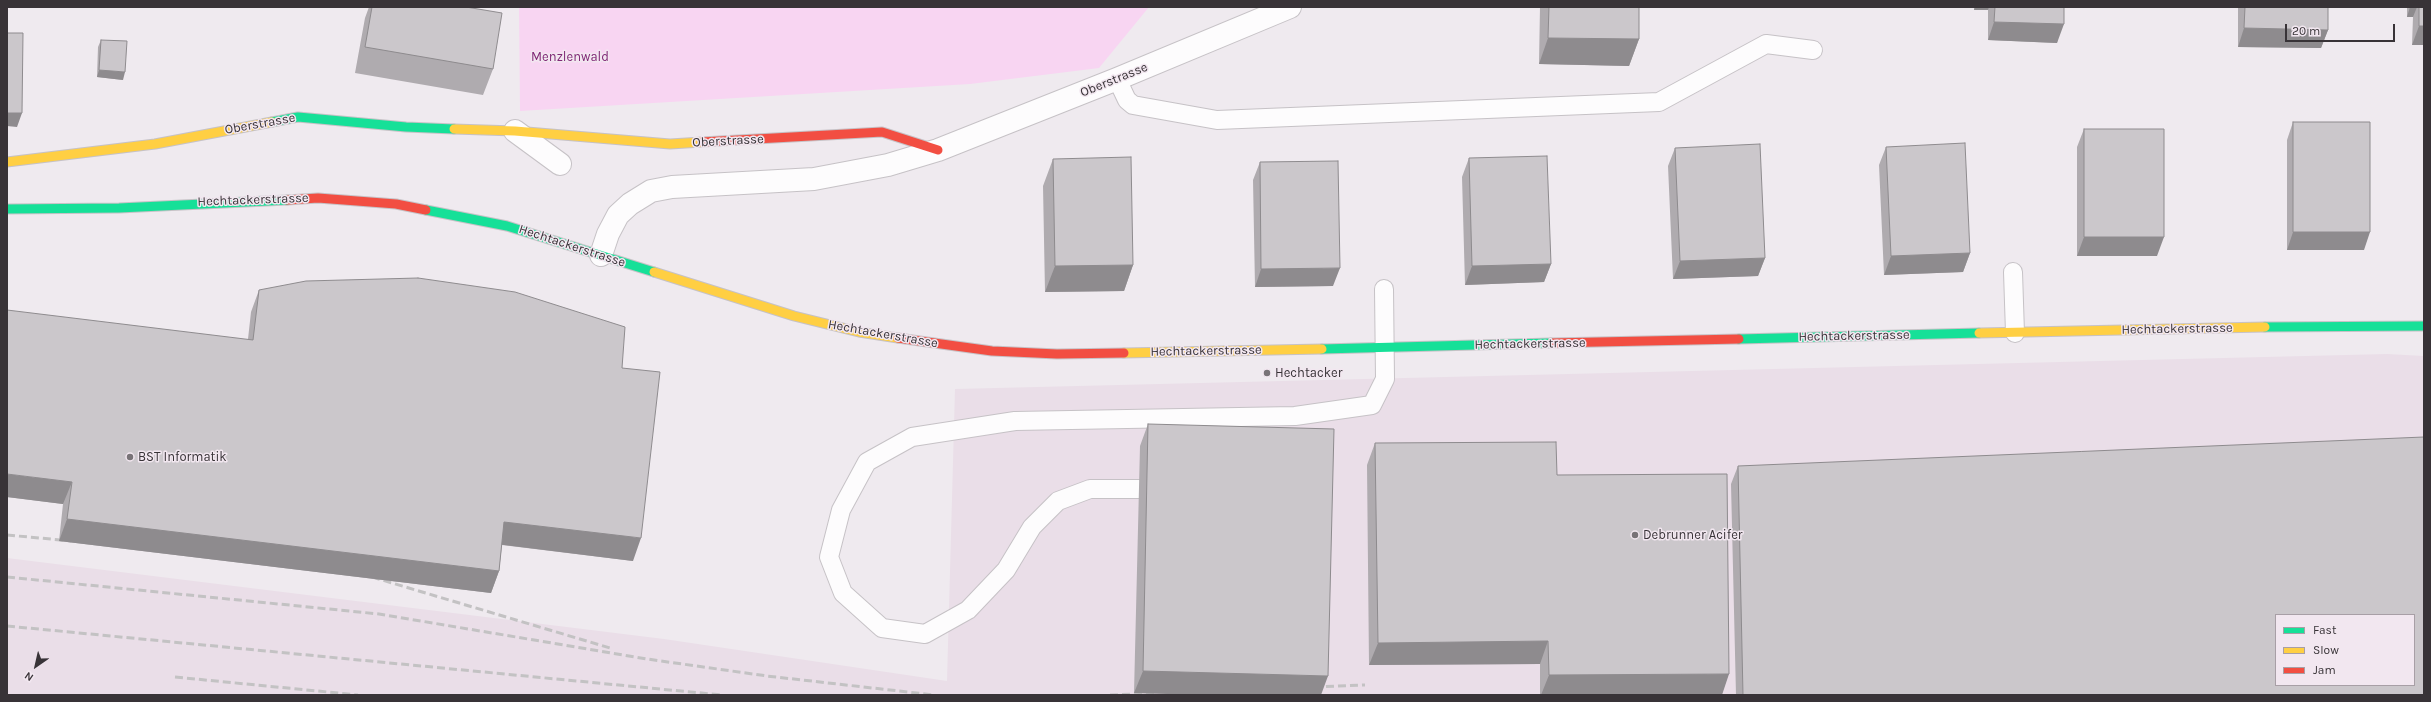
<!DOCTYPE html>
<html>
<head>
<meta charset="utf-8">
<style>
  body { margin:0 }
  #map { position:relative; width:2431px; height:702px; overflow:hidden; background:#efeaef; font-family:Karla,sans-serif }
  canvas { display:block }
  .frame { position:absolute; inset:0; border:8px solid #383337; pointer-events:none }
  .legend { position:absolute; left:2275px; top:614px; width:140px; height:72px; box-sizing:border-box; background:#f2e7f0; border:1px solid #a89fa6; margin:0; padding:5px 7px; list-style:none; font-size:12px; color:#383337 }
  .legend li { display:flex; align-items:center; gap:8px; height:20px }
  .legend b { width:20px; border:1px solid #a89fa6 }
  .north { position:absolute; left:16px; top:646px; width:40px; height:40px; -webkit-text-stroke:3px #f2e7f0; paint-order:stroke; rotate:214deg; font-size:11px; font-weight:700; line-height:16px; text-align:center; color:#383337 }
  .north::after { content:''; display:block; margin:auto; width:14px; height:18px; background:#383337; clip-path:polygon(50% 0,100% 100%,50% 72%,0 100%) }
  .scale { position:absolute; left:2285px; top:24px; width:110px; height:18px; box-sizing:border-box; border:2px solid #383337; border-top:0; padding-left:5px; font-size:12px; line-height:14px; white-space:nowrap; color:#383337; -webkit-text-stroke:3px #f2e7f0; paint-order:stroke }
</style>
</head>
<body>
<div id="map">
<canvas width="2431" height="702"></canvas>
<div class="frame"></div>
<ul class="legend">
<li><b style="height:5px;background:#16e098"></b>Fast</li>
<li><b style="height:5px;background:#ffcf43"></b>Slow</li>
<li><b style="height:5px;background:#f24e42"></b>Jam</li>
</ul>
<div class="north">N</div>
<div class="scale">20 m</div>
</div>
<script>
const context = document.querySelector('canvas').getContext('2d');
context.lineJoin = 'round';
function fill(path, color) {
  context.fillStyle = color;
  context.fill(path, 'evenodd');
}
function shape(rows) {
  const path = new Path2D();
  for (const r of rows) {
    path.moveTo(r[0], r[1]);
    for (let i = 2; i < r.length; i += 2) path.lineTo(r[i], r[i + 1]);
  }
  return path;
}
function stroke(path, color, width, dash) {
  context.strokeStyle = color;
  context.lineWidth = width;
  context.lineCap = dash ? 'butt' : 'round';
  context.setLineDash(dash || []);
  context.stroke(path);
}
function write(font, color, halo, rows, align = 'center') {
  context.font = font + ' Karla,sans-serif';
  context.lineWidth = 3;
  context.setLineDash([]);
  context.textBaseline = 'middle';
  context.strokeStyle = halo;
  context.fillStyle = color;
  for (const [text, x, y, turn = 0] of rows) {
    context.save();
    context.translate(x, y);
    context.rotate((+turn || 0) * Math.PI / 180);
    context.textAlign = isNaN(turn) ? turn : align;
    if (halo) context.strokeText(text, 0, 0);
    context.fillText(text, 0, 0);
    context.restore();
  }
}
fill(shape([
  [2387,354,2424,356,2424,695,7,695,7,558,664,639,947,681,955,389],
  [2276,615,2414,615,2414,685,2276,685]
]), '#eadee8');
fill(shape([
  [519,7,1149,7,1099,68,970,84,520,111]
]), '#f8d5f2');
const lane = shape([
  [1117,79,1127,100,1133,105,1217,120,1659,102,1766,44,1813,50],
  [2013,272,2015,333],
  [1139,489,1090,489,1058,501,1032,527,1006,570,968,610,925,634,882,628,843,593,829,557,841,510,867,462,912,437,1015,421,1295,416,1372,405,1385,379,1384,289]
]);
const street = shape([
  [515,131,560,164],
  [601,255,608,234,618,215,630,204,651,191,672,187,814,179,888,165,938,150,1117,79,1290,7]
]);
const fast = shape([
  [272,122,298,117,406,127,454,129],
  [7,209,119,208,287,200],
  [426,210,507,226,654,272],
  [2265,327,2424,326],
  [1739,339,1979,333],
  [1322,349,1551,343]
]);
const slow = shape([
  [454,129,515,131,670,144,702,142],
  [7,162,155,144,272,122],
  [654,272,794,316,859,332,898,338],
  [1979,333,2265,327],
  [1124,353,1322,349]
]);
const jam = shape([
  [702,142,882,132,938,150],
  [287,200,318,198,396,204,426,210],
  [898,338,992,351,1057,354,1124,353],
  [1551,343,1739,339]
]);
stroke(lane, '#c6c2c6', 20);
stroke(street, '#c6c2c6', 24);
stroke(fast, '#c6c2c6', 11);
stroke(slow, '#c6c2c6', 11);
stroke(jam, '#c6c2c6', 11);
stroke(lane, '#fdfcfd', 18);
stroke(street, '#fdfcfd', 22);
stroke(fast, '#16e098', 9);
stroke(slow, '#ffcf43', 9);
stroke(jam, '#f24e42', 9);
stroke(shape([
  [7,535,71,541],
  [7,577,379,614,647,659,767,676,934,695],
  [372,577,610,648],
  [7,626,722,695],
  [175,677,358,695],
  [1314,687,1365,685],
  [1110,695,1158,693]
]), '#c3c2c3', 3, [8, 4]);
fill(shape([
  [369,7,466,7,493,69,483,95,355,73,365,18],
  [1540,7,1639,7,1639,39,1629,66,1539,64],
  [1974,7,2064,7,2057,43,1988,40,1988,10,1974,10],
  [2238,7,2328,7,2328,30,2321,48,2238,47],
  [2407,7,2424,7,2424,45,2412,45,2413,17,2407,17],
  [101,40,123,80,97,77,98,47],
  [2293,122,2364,250,2287,250,2287,140],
  [2084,129,2157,256,2077,256,2077,147],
  [1886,147,1970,253,1963,272,1884,275,1879,165],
  [1675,148,1765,258,1758,276,1673,279,1668,166],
  [1469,158,1551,264,1544,282,1465,285,1462,177],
  [1053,159,1133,265,1124,291,1045,292,1043,186],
  [1260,162,1333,286,1255,287,1253,180],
  [259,290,622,368,633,561,502,545,499,571,491,593,59,541,63,504,7,497,248,339,251,312],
  [1148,424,1321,695,1134,693,1140,446],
  [1375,443,1557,475,1722,695,1540,695,1540,664,1369,665,1367,465],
  [1738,466,2424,695,1736,695,1731,484]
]), '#afabaf');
fill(shape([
  [1975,7,1989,7,1988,10,1974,10],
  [2410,7,2417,7,2413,17,2407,17],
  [1994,22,2064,24,2057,43,1988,40],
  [2419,26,2424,26,2424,45,2412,45],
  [2244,28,2328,30,2321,48,2238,47],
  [1548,38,1639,39,1629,66,1539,64],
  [99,70,125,72,123,80,97,77],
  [7,113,22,113,17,127,7,126],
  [2293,232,2370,232,2364,250,2287,250],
  [2084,237,2164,237,2157,256,2077,256],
  [1970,253,1963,272,1884,275,1891,256],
  [1765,258,1758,276,1673,279,1680,261],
  [1551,264,1544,282,1465,285,1472,266],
  [1133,265,1124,291,1045,292,1055,266],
  [1340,268,1333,286,1255,287,1261,269],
  [7,474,72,482,63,504,7,497],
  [67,519,499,571,491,593,59,541],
  [504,522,641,538,633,561,496,544],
  [1548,641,1540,664,1369,665,1378,643],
  [1143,671,1328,676,1321,695,1200,695,1134,693],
  [1729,674,1722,695,1541,695,1549,675]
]), '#8e8b8e');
const building = shape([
  [372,7,466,7,502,13,493,69,365,47,372,7],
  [1549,7,1639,7,1639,39,1548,38,1549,7],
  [1995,7,2064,7,2064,24,1994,22,1995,7],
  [2245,7,2328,7,2328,30,2244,28,2245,7],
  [2419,7,2424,7,2424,26,2419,26,2419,7],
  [7,33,23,33,22,113,7,113,7,33],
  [101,40,127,41,125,72,99,70,101,40],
  [2293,122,2370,122,2370,232,2293,232,2293,122],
  [2084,129,2164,129,2164,237,2084,237,2084,129],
  [1965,143,1970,253,1891,256,1886,147,1965,143],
  [1760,144,1765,258,1680,261,1675,148,1760,144],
  [1547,156,1551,264,1472,266,1469,158,1547,156],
  [1131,157,1133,265,1055,266,1053,159,1131,157],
  [1338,161,1340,268,1261,269,1260,162,1338,161],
  [418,278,515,292,625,327,622,368,660,372,641,538,504,522,499,571,67,519,72,482,7,474,7,310,253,340,259,290,306,281,418,278],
  [1148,424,1334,429,1328,676,1143,671,1148,424],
  [2424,437,2424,695,1743,695,1738,466,2424,437],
  [2276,615,2414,615,2414,685,2276,685,2276,615],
  [1556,442,1557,475,1727,474,1729,674,1549,675,1548,641,1378,643,1375,443,1556,442]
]);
fill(building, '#cbc7cb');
stroke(building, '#8e8b8e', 1);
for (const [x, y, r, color] of [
  [1267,373,4,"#787377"],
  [130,457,4,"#787377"],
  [1635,535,4,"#787377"]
]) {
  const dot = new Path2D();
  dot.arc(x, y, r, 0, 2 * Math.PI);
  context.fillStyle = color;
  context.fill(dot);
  stroke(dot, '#f2e7f0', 1.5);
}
write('13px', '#802876', '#f2e7f0', [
  ["Menzlenwald",570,57]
]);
write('13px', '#383337', '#f2e7f0', [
  ["Oberstrasse",1114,80,-22],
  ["Oberstrasse",260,124,-10],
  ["Oberstrasse",728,141,-3],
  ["Hechtackerstrasse",253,200,-2],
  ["Hechtackerstrasse",572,246,18],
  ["Hechtackerstrasse",2177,329,-1],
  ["Hechtackerstrasse",883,334,10],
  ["Hechtackerstrasse",1854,336,-1],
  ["Hechtackerstrasse",1530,344,-1],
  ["Hechtackerstrasse",1206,351,-1]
]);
write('13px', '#383337', '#f2e7f0', [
  ["Hechtacker",1275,373],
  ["BST Informatik",138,457],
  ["Debrunner Acifer",1643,535]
], 'left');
</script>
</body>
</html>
